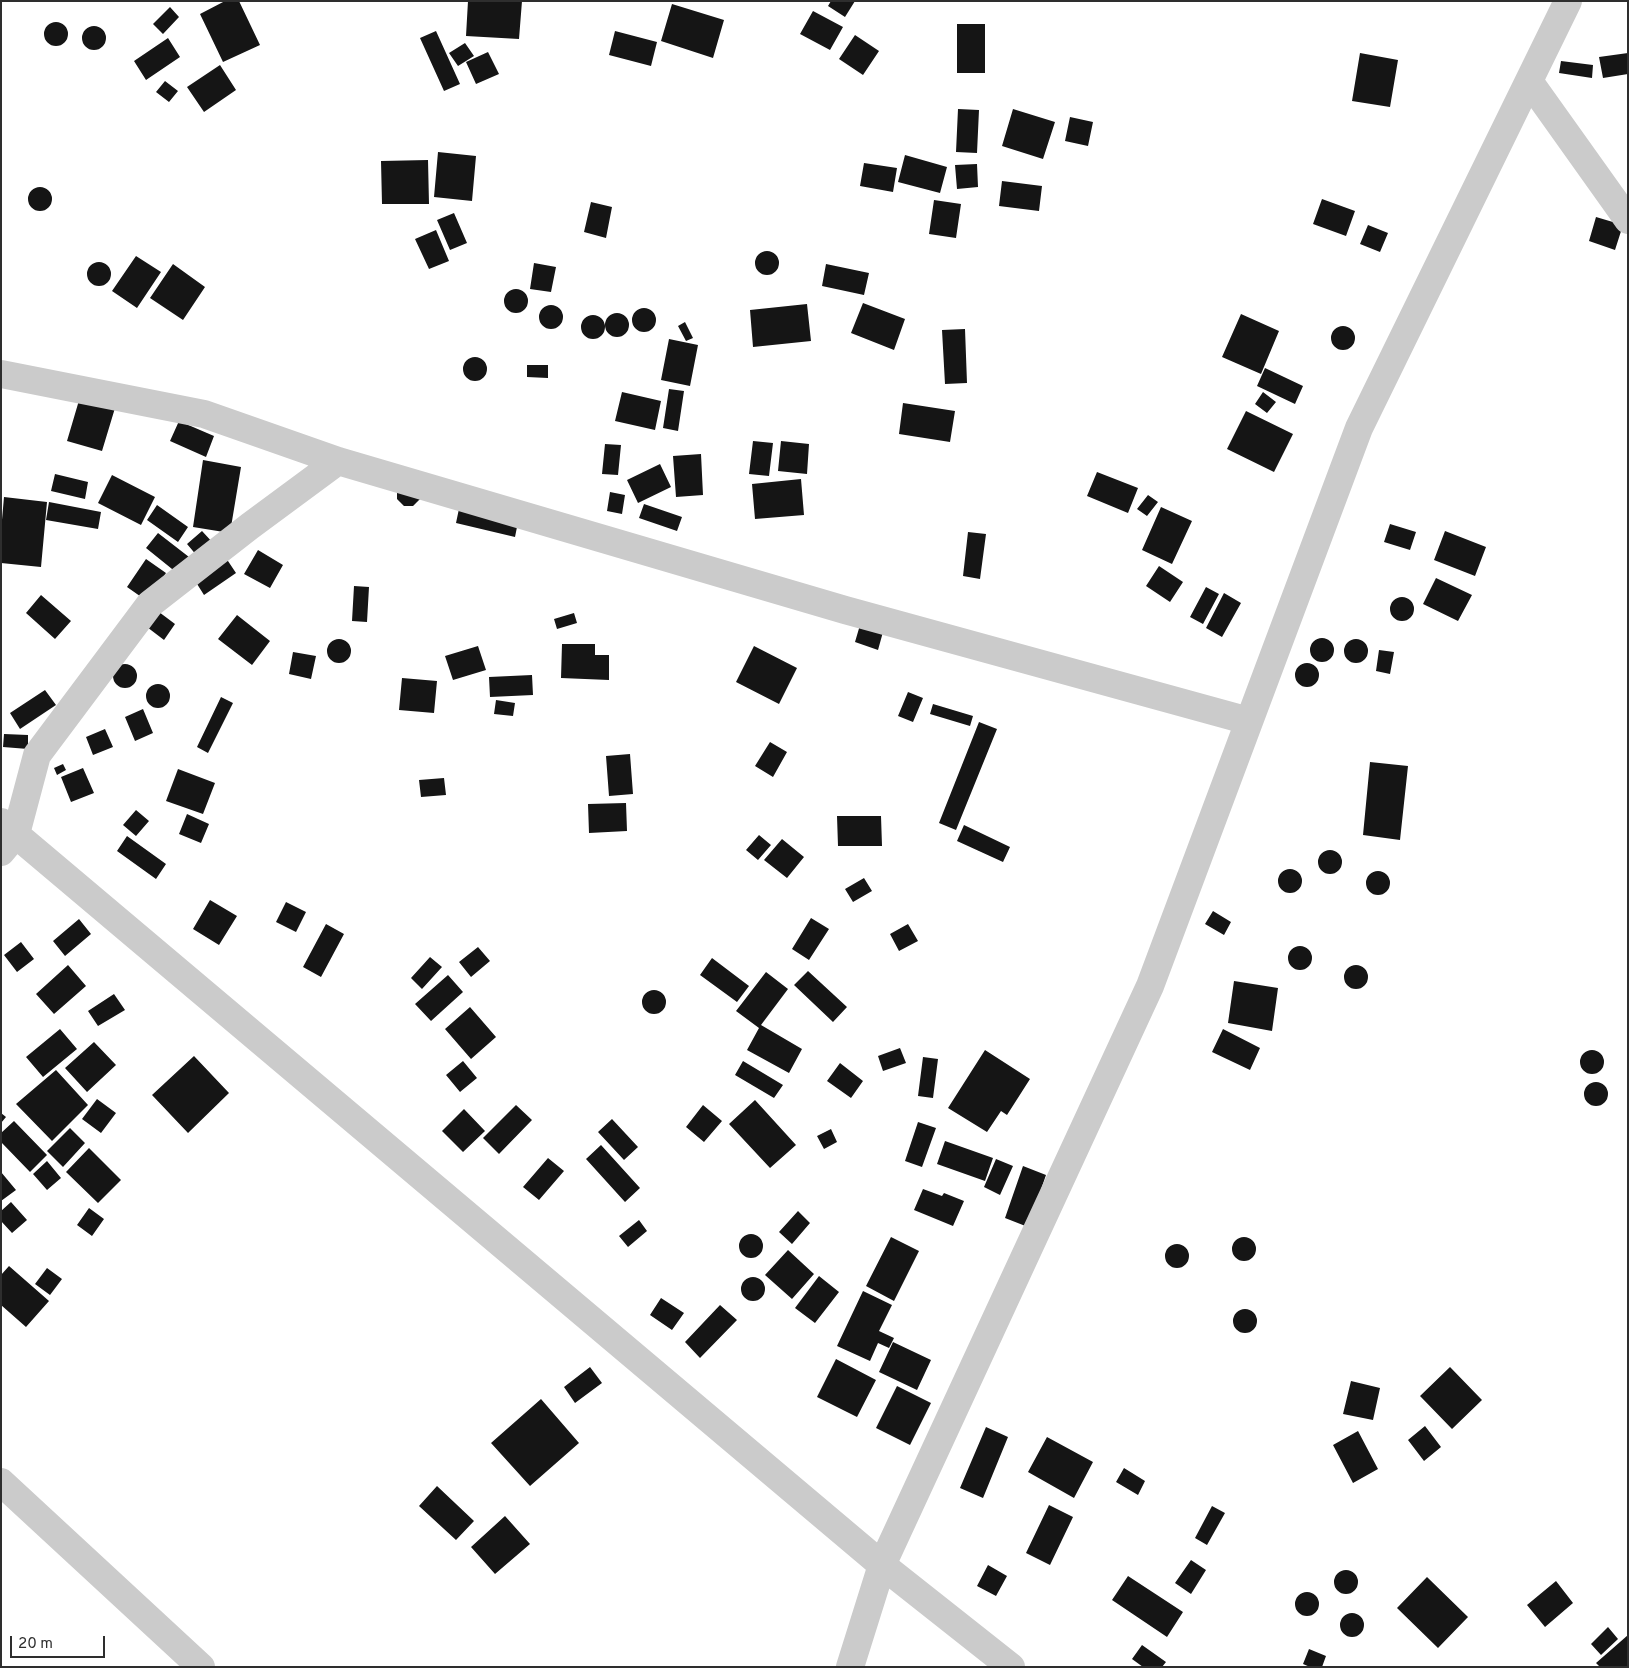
<!DOCTYPE html>
<html>
<head>
<meta charset="utf-8">
<style>
  body { margin:0 }
  #map { position:relative; width:1629px; height:1668px; overflow:hidden; background:#fff; font-family:Overpass,sans-serif }
  canvas { display:block }
  .frame { position:absolute; inset:0; border:2px solid #2e2e2e; pointer-events:none }
  .scale { position:absolute; left:10px; top:1636px; width:95px; height:22px; box-sizing:border-box; border:2px solid #2e2e2e; border-top:0; padding-left:6px; font-size:15px; line-height:18px; white-space:nowrap; color:#2e2e2e; -webkit-text-stroke:4px #fff; paint-order:stroke }
</style>
</head>
<body>
<div id="map">
<canvas width="1629" height="1668"></canvas>
<div class="frame"></div>
<div class="scale">20 m</div>
</div>
<script>
const context = document.querySelector('canvas').getContext('2d');
context.lineJoin = 'round';
function fill(path, color) {
  context.fillStyle = color;
  context.fill(path, 'evenodd');
}
function shape(rows) {
  const path = new Path2D();
  for (const r of rows) {
    if (r.length === 3) {
      path.moveTo(r[0] + r[2], r[1]);
      path.arc(r[0], r[1], r[2], 0, 2 * Math.PI);
      continue;
    }
    path.moveTo(r[0], r[1]);
    for (let i = 2; i < r.length; i += 2) path.lineTo(r[i], r[i + 1]);
  }
  return path;
}
function stroke(path, color, width, dash) {
  context.strokeStyle = color;
  context.lineWidth = width;
  context.lineCap = dash ? 'butt' : 'round';
  context.setLineDash(dash || []);
  context.stroke(path);
}
fill(shape([
  [225,1,239,1,260,45,223,62,200,14],
  [468,1,522,1,519,39,466,36],
  [831,1,855,1,845,17,828,6],
  [672,4,724,20,713,58,661,41],
  [170,7,179,17,163,34,153,24],
  [813,11,843,27,830,50,800,34],
  [56,34,12],
  [957,24,985,24,985,73,957,73],
  [94,38,12],
  [436,31,460,84,444,91,420,38],
  [615,31,657,42,651,66,609,55],
  [855,35,879,51,863,75,839,59],
  [168,38,180,57,146,80,134,61],
  [465,43,474,56,458,66,449,53],
  [488,52,499,74,476,84,466,62],
  [1360,53,1398,60,1390,107,1352,101],
  [1628,53,1628,74,1603,78,1599,57],
  [1561,61,1593,65,1592,78,1559,73],
  [220,65,236,90,204,112,187,87],
  [165,81,178,91,169,102,156,92],
  [958,109,979,110,977,153,956,152],
  [1013,109,1055,122,1043,159,1002,146],
  [1070,117,1093,122,1088,146,1065,141],
  [438,152,476,156,472,201,434,197],
  [905,155,947,167,940,193,898,182],
  [428,160,429,204,382,204,381,161],
  [864,163,897,168,893,192,860,186],
  [977,164,978,187,957,189,955,165],
  [1002,181,1042,186,1039,211,999,206],
  [40,199,12],
  [1322,199,1355,211,1346,236,1313,224],
  [934,200,961,204,956,238,929,234],
  [591,202,612,207,606,238,584,232],
  [454,213,467,243,450,250,437,220],
  [1596,217,1623,225,1615,250,1589,241],
  [1368,225,1388,233,1380,252,1360,244],
  [436,230,449,261,429,269,415,239],
  [767,263,12],
  [136,256,161,272,137,308,112,291],
  [99,274,12],
  [534,263,556,267,551,292,530,289],
  [173,264,205,287,183,320,150,298],
  [826,264,869,273,864,295,822,286],
  [516,301,12],
  [863,303,905,319,894,350,851,333],
  [807,304,811,341,753,347,750,310],
  [551,317,12],
  [644,320,12],
  [617,325,12],
  [1241,314,1279,331,1261,374,1222,357],
  [593,327,12],
  [685,322,693,338,686,341,678,326],
  [1343,338,12],
  [965,329,967,383,945,384,942,330],
  [669,339,698,345,690,386,661,380],
  [475,369,12],
  [527,365,548,365,548,378,527,377],
  [1265,368,1303,386,1295,404,1257,386],
  [669,389,684,391,678,431,663,428],
  [622,392,661,401,655,430,615,421],
  [1263,392,1276,402,1267,413,1255,404],
  [80,397,115,408,102,451,67,441],
  [903,403,955,411,950,442,899,434],
  [1246,411,1293,434,1274,472,1227,449],
  [179,421,214,436,206,457,170,441],
  [753,441,773,443,769,476,749,474],
  [781,441,809,444,807,474,778,471],
  [605,444,621,445,618,475,602,474],
  [701,454,703,495,676,497,673,456],
  [203,460,241,467,230,533,193,527],
  [660,464,671,487,638,503,627,480],
  [1097,472,1138,488,1128,513,1087,496],
  [55,474,88,482,85,499,51,491],
  [112,475,155,497,141,525,98,503],
  [801,479,804,515,755,519,752,484],
  [397,490,420,494,420,499,413,506,404,506,397,499],
  [610,492,625,495,622,514,607,511],
  [1148,495,1158,502,1147,516,1137,509],
  [4,497,47,502,41,567,1,563,1,531],
  [49,502,101,512,98,529,46,520],
  [460,504,519,517,515,537,456,523],
  [644,504,682,517,677,531,639,518],
  [157,505,188,527,178,542,147,520],
  [1161,507,1192,521,1172,564,1142,550],
  [1390,524,1416,532,1410,550,1384,542],
  [202,531,214,544,198,557,187,544],
  [1445,531,1486,547,1475,576,1434,560],
  [968,532,986,534,980,579,963,576],
  [158,533,189,557,177,573,146,548],
  [258,550,283,565,270,588,244,574],
  [224,555,236,573,204,595,192,576],
  [146,559,166,573,147,601,127,587],
  [1159,566,1183,582,1170,602,1146,586],
  [1436,578,1472,595,1458,621,1423,604],
  [354,586,369,587,367,622,352,621],
  [1206,587,1219,594,1203,624,1190,617],
  [1224,593,1241,603,1222,637,1206,628],
  [41,595,71,621,55,639,26,613],
  [1402,609,12],
  [155,609,175,624,164,640,143,624],
  [574,613,577,623,557,629,554,619],
  [237,615,270,641,252,665,218,639],
  [860,625,883,632,878,650,855,642],
  [1322,650,12],
  [1356,651,12],
  [339,651,12],
  [562,644,595,644,595,655,609,655,609,680,561,678],
  [478,646,486,670,453,680,445,656],
  [754,646,797,668,779,704,736,682],
  [1379,650,1394,652,1390,674,1376,671],
  [293,652,316,656,311,679,289,674],
  [1307,675,12],
  [125,676,12],
  [532,675,533,695,490,697,489,677],
  [402,678,437,681,434,713,399,710],
  [158,696,12],
  [45,690,56,705,20,729,10,713],
  [908,692,923,698,913,722,898,716],
  [221,697,233,703,208,753,197,747],
  [496,700,515,703,513,716,494,714],
  [933,704,973,716,970,726,930,714],
  [143,709,153,733,135,741,125,717],
  [979,722,997,729,956,830,939,823],
  [105,729,113,747,93,755,86,737],
  [4,734,28,735,28,749,3,747],
  [770,742,787,752,773,777,755,766],
  [630,754,633,794,609,796,606,756],
  [1370,762,1408,766,1400,840,1363,835],
  [63,764,66,770,57,775,54,768],
  [83,768,94,793,71,802,61,777],
  [178,769,215,783,203,814,166,801],
  [444,778,446,795,421,797,419,780],
  [626,803,627,831,589,833,588,804],
  [136,810,149,821,136,836,123,825],
  [187,814,209,824,201,843,179,834],
  [837,816,881,816,882,846,838,846],
  [964,825,1010,847,1003,862,957,841],
  [759,835,771,845,758,860,746,850],
  [127,836,166,864,156,879,117,851],
  [782,839,804,857,787,878,764,860],
  [1330,862,12],
  [1290,881,12],
  [1378,883,12],
  [864,878,872,891,853,902,845,889],
  [210,900,237,916,219,945,193,929],
  [286,902,306,912,296,932,276,922],
  [1213,911,1231,922,1224,935,1205,924],
  [811,918,829,929,809,960,792,949],
  [79,919,91,934,65,956,53,941],
  [326,924,344,934,321,977,303,967],
  [908,924,918,941,899,951,890,934],
  [21,942,34,959,17,972,4,955],
  [1300,958,12],
  [478,947,490,961,471,977,459,962],
  [430,957,442,967,422,989,411,978],
  [712,958,749,986,737,1002,700,975],
  [68,965,86,986,54,1014,36,994],
  [1356,977,12],
  [808,971,847,1007,833,1022,794,985],
  [766,972,788,989,761,1025,802,1049,789,1073,747,1050,759,1028,736,1011],
  [448,975,463,992,431,1021,415,1004],
  [1234,981,1278,988,1272,1031,1228,1023],
  [654,1002,12],
  [114,994,125,1010,98,1026,88,1011],
  [470,1007,496,1037,471,1059,445,1029],
  [60,1029,77,1049,43,1077,26,1057],
  [1223,1029,1260,1048,1250,1070,1212,1052],
  [94,1042,116,1065,87,1092,65,1068],
  [900,1048,906,1063,883,1071,878,1056],
  [985,1050,1030,1079,1007,1115,1001,1111,987,1132,948,1108],
  [1592,1062,12],
  [194,1056,229,1093,188,1133,152,1095],
  [923,1057,938,1059,933,1098,918,1096],
  [463,1061,477,1078,460,1092,446,1075],
  [743,1061,783,1085,774,1098,735,1075],
  [840,1063,863,1081,851,1098,827,1081],
  [56,1070,88,1105,52,1141,16,1104],
  [1596,1094,12],
  [97,1099,116,1113,101,1133,82,1119],
  [755,1100,796,1145,770,1168,729,1124],
  [516,1105,532,1120,499,1154,483,1138],
  [703,1105,722,1121,704,1142,686,1127],
  [464,1109,485,1131,463,1152,442,1131],
  [1,1113,6,1117,1,1123],
  [612,1119,638,1147,624,1160,598,1132],
  [14,1121,47,1155,30,1172,1,1142,1,1133],
  [918,1122,936,1128,922,1167,905,1161],
  [70,1128,85,1143,63,1167,47,1151],
  [831,1129,837,1142,824,1149,817,1136],
  [945,1141,993,1158,985,1181,937,1164],
  [601,1145,640,1188,625,1202,586,1159],
  [89,1148,121,1180,98,1203,66,1172],
  [548,1158,564,1171,539,1200,523,1187],
  [996,1159,1013,1166,1000,1195,984,1187],
  [47,1161,61,1178,47,1190,33,1174],
  [1023,1166,1046,1175,1028,1227,1005,1218],
  [1,1172,16,1190,1,1201],
  [923,1189,942,1196,944,1193,964,1201,953,1226,914,1210],
  [11,1202,27,1220,12,1233,1,1221,1,1211],
  [89,1208,104,1219,92,1236,77,1225],
  [798,1211,810,1223,792,1244,779,1232],
  [639,1220,647,1231,628,1247,619,1236],
  [751,1246,12],
  [891,1237,919,1251,894,1301,866,1286],
  [1244,1249,12],
  [1177,1256,12],
  [788,1250,814,1274,792,1299,765,1275],
  [9,1266,49,1301,26,1327,1,1305,1,1275],
  [47,1268,62,1279,50,1295,35,1284],
  [819,1276,839,1292,815,1323,795,1308],
  [753,1289,12],
  [863,1291,892,1305,879,1331,894,1338,889,1348,878,1343,870,1361,837,1346],
  [661,1298,684,1313,672,1330,650,1315],
  [720,1305,737,1320,700,1358,685,1342],
  [1245,1321,12],
  [893,1342,931,1360,917,1390,879,1372],
  [836,1359,876,1380,857,1417,817,1397],
  [590,1367,602,1383,575,1403,564,1387],
  [1450,1367,1482,1400,1452,1429,1420,1396],
  [1351,1381,1380,1388,1373,1420,1343,1414],
  [897,1386,931,1403,910,1445,876,1428],
  [541,1399,579,1443,530,1486,491,1443],
  [1425,1426,1441,1447,1424,1461,1408,1440],
  [986,1427,1008,1437,983,1498,960,1488],
  [1358,1431,1378,1469,1353,1483,1333,1445],
  [1047,1437,1093,1462,1074,1498,1028,1472],
  [1124,1468,1145,1481,1138,1495,1116,1482],
  [437,1486,474,1521,456,1540,419,1506],
  [1049,1505,1073,1517,1050,1565,1026,1553],
  [1212,1506,1225,1513,1207,1545,1195,1538],
  [505,1516,530,1544,495,1574,471,1547],
  [1191,1560,1206,1570,1191,1594,1175,1583],
  [988,1565,1007,1576,996,1596,977,1586],
  [1346,1582,12],
  [1128,1576,1183,1612,1167,1637,1112,1600],
  [1427,1577,1468,1617,1438,1648,1397,1608],
  [1556,1581,1573,1603,1545,1627,1527,1605],
  [1307,1604,12],
  [1352,1625,12],
  [1608,1627,1618,1639,1601,1655,1591,1644],
  [1628,1635,1628,1667,1600,1667,1596,1663],
  [1142,1645,1166,1662,1162,1667,1143,1667,1132,1659],
  [1309,1649,1326,1656,1322,1667,1310,1667,1303,1664]
]), '#151515');
stroke(shape([
  [1529,81,1628,220],
  [1,374,204,414,338,461,845,610,1249,721],
  [1,822,882,1565,1011,1667],
  [1,852,16,834,37,755,150,604,250,526,338,461],
  [1,1482,201,1667],
  [850,1667,882,1565,1150,986,1359,428,1568,1]
]), '#cbcbcb', 28);
</script>
</body>
</html>
